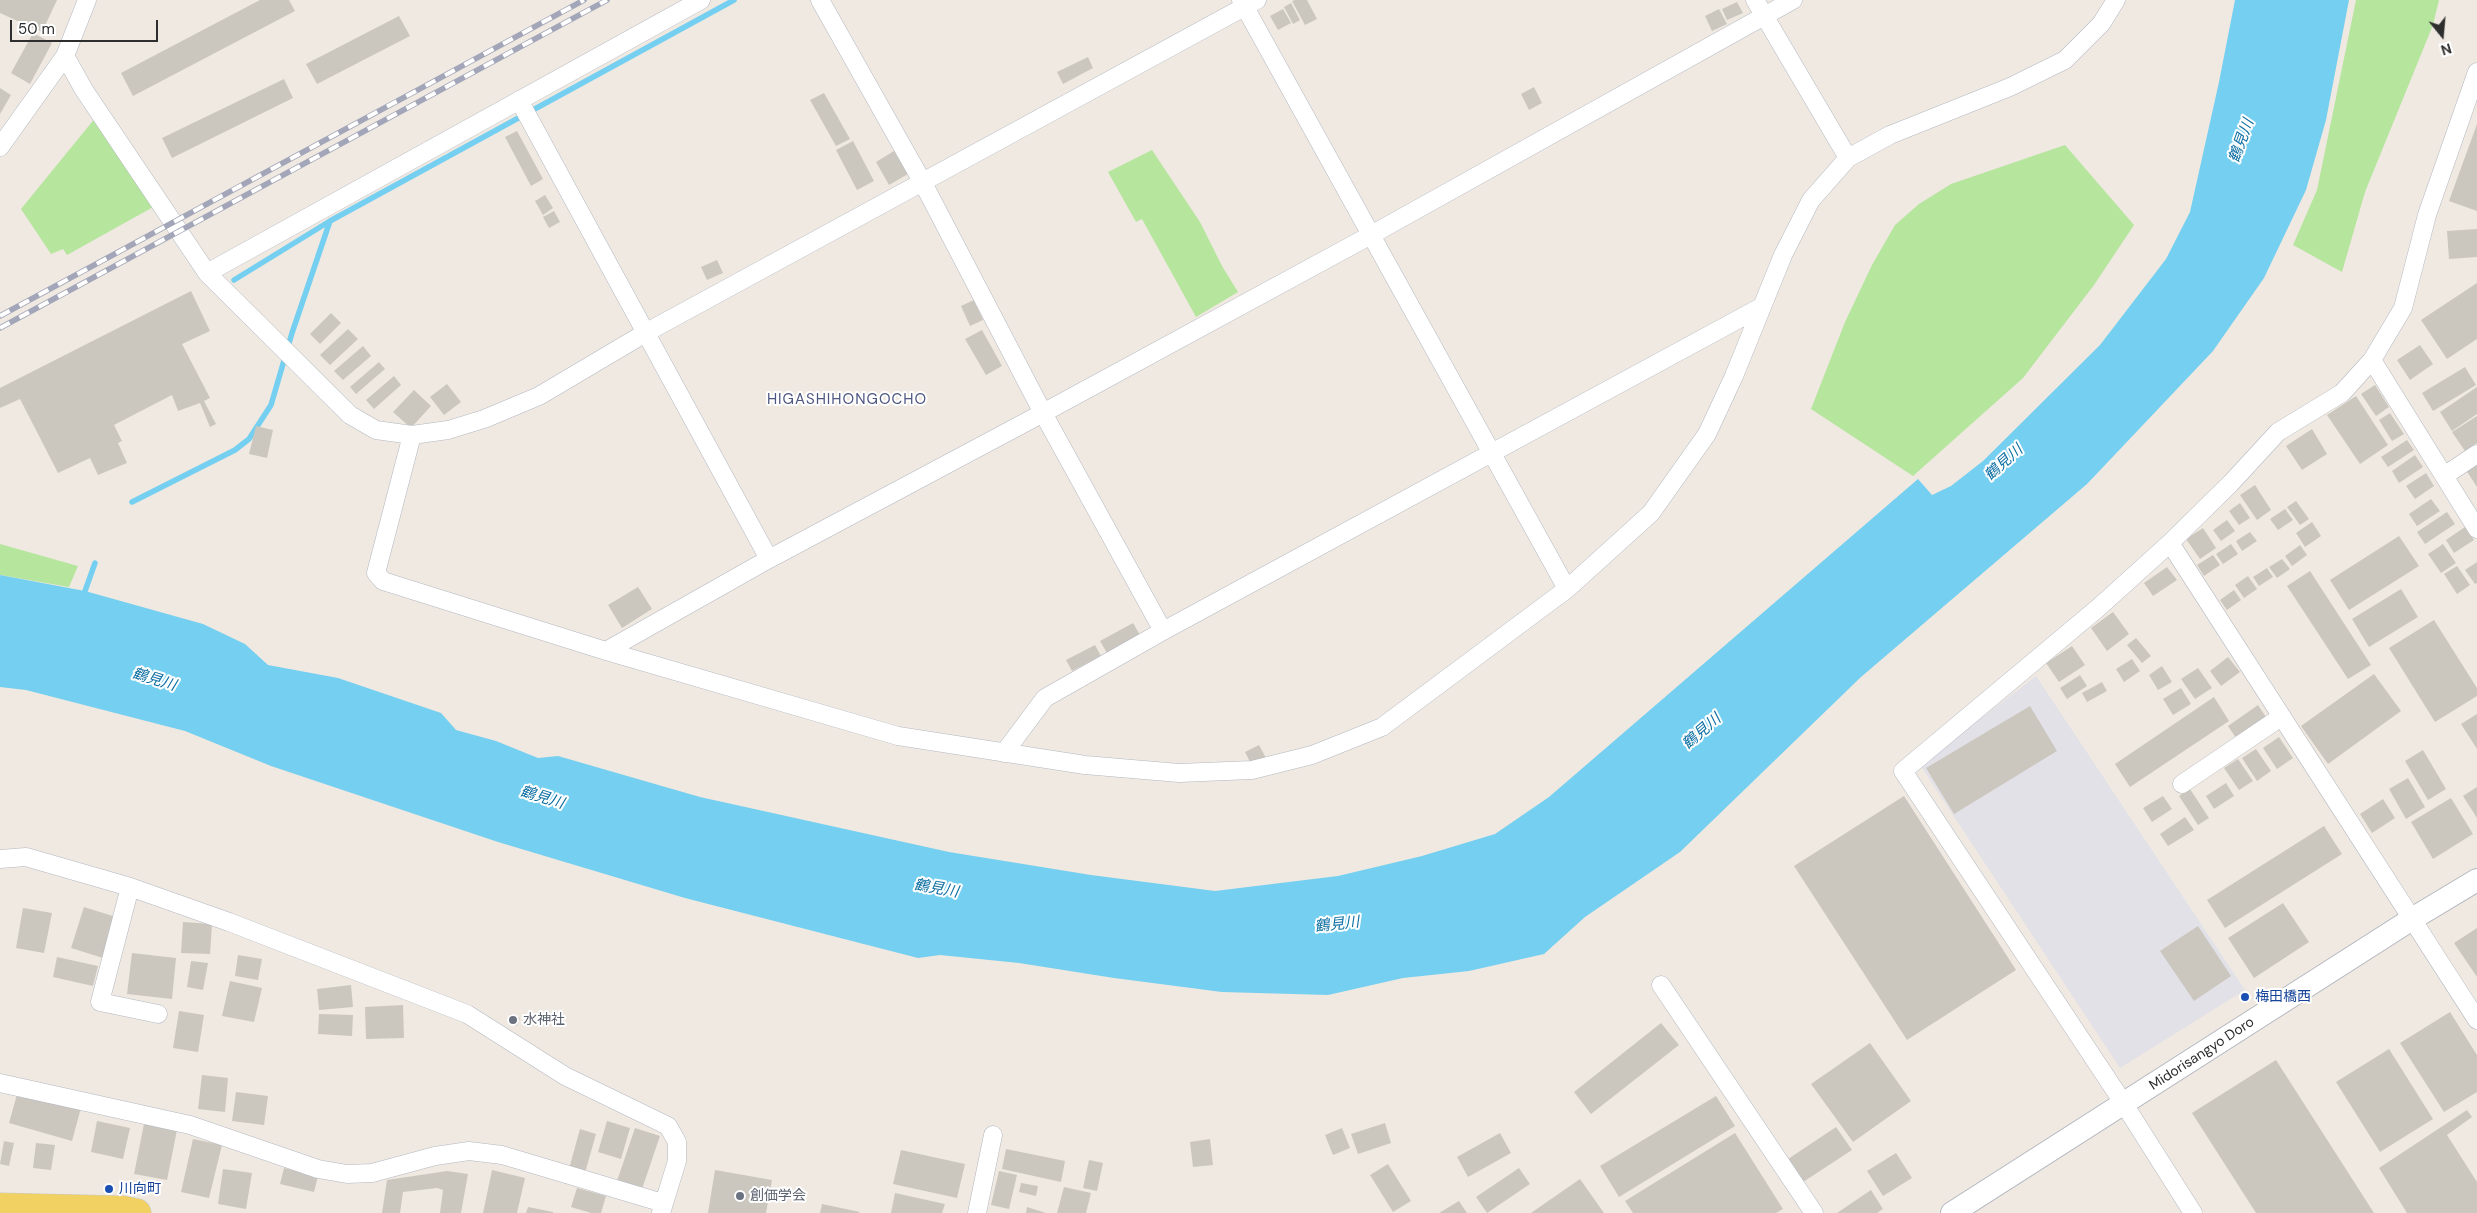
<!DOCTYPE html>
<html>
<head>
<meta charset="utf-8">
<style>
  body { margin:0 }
  #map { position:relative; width:2477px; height:1213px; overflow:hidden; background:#efe9e1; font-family:"DM Sans",sans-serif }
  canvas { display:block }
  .north { position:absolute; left:2417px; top:10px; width:50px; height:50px; -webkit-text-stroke:4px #fff; paint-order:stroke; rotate:163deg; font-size:14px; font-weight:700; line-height:20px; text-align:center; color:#2e2e2e }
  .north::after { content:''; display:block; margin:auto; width:18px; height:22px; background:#2e2e2e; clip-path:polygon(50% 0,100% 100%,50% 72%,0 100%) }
  .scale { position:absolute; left:10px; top:20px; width:148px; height:22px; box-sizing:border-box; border:2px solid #2e2e2e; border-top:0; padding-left:6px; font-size:15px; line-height:18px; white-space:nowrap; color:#2e2e2e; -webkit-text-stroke:4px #fff; paint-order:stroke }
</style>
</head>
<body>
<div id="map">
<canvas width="2477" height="1213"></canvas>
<div class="north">N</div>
<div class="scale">50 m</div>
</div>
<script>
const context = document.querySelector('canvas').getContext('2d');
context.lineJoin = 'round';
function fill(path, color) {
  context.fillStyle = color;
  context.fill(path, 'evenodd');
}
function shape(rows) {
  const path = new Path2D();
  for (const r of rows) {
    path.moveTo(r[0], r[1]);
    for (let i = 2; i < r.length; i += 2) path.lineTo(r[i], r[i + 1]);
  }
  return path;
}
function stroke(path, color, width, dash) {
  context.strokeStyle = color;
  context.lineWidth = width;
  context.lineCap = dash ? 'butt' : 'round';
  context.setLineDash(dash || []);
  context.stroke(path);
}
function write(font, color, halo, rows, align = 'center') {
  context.font = font + ' "DM Sans","Noto Sans JP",sans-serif';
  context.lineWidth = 4;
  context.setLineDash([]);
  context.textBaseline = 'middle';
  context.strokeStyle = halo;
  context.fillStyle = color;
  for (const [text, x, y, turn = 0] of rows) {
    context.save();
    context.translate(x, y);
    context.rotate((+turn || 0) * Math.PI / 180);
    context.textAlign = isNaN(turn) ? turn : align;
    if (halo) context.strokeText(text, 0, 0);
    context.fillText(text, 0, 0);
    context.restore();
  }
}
fill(shape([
  [2036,676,2245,990,2120,1068,1920,765]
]), '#e3e1e8');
fill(shape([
  [2356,0,2439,0,2433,25,2365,192,2342,272,2293,245,2317,190],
  [96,117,155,206,67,255,63,249,51,254,21,209],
  [2065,145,2134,225,2094,285,2023,378,1913,476,1811,409,1845,322,1872,265,1895,225,1919,204,1951,184],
  [1152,150,1200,222,1222,266,1238,292,1196,317,1142,219,1136,222,1108,172],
  [0,544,78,566,69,587,0,575]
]), '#b6e59e');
fill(shape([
  [2235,0,2349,0,2326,120,2306,190,2264,278,2213,351,2087,484,1861,677,1680,852,1585,917,1544,954,1469,971,1403,978,1328,995,1222,992,1114,978,1019,963,940,955,918,958,685,898,498,842,271,766,185,731,26,690,0,687,0,575,85,591,203,624,245,644,268,665,338,678,441,713,456,730,496,741,538,758,558,756,700,797,949,852,1091,875,1215,891,1338,876,1422,856,1495,834,1549,797,1918,479,1932,495,1951,486,1983,461,2100,345,2166,259,2190,212,2219,82]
]), '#75cff0');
stroke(shape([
  [234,280,330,221],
  [132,502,235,450,249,439,271,405,292,333,330,221,734,0],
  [85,591,95,563]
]), '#75cff0', 5.5);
fill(shape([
  [0,0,57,0,42,32,0,13],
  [260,0,289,0,295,11,133,96,121,73],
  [1295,0,1307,0,1317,19,1305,25,1292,1],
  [1737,2,1743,13,1727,20,1722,9],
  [1291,3,1300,20,1293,24,1284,7],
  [1283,9,1291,23,1278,30,1270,16],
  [1719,9,1727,24,1712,31,1705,16],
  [399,16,410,36,317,84,306,64],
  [33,33,52,43,30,84,11,73],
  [1088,57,1093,68,1063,84,1057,72],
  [284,79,293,98,172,158,162,138],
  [1534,87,1542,103,1529,110,1521,94],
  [0,88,11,95,0,114],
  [824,93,850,139,836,146,810,100],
  [2477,124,2477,211,2449,201],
  [517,131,543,179,531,186,505,137],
  [853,141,874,181,857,190,836,150],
  [894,151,908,174,889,185,876,162],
  [545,195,553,208,543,215,535,201],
  [554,211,560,222,549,228,543,217],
  [2477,229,2477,257,2449,259,2447,231],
  [717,260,723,273,707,280,701,267],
  [2477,283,2477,339,2447,359,2421,320],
  [191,291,210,331,182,344,210,398,204,401,216,424,210,427,200,403,178,411,172,395,114,425,122,441,118,443,127,463,98,475,90,458,58,473,20,399,0,408,0,388],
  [974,300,983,320,970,326,961,306],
  [331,313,341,323,320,344,310,334],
  [348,329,358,339,330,365,320,355],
  [982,330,1002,366,986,375,965,339],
  [2420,345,2433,364,2410,380,2397,360],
  [363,346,371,356,343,380,334,371],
  [379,362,385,369,356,394,350,387],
  [2465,367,2476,385,2433,411,2422,393],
  [394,376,401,385,374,409,366,400],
  [447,384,461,402,444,415,430,397],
  [2375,385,2389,407,2376,416,2361,394],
  [2477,387,2477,414,2452,431,2440,412],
  [414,390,431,406,411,428,393,412],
  [2356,396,2388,445,2360,464,2327,415],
  [2390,413,2404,434,2392,441,2379,420],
  [2477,416,2477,443,2465,451,2452,432],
  [256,426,273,430,267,458,249,454],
  [2312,429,2327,454,2302,470,2286,446],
  [2407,440,2414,450,2388,467,2381,457],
  [2415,455,2423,467,2399,483,2392,471],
  [2477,462,2477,487,2466,470],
  [2426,473,2434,486,2415,499,2406,486],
  [2255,485,2271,510,2257,520,2240,495],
  [2431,499,2440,511,2417,526,2409,514],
  [2296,501,2309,519,2300,525,2287,507],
  [2240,503,2250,518,2239,525,2229,511],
  [2285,509,2293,520,2278,530,2270,519],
  [2447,512,2455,524,2425,544,2417,532],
  [2227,520,2235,531,2221,541,2213,530],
  [2312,522,2321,536,2305,547,2296,533],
  [2465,527,2474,540,2454,553,2446,540],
  [2203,528,2216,548,2200,559,2186,539],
  [2250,532,2257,541,2242,551,2236,541],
  [2399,536,2419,566,2349,610,2330,580],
  [2231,544,2238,554,2223,564,2216,554],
  [2443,544,2456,563,2441,573,2428,554],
  [2300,545,2307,555,2292,566,2285,556],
  [2213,555,2220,565,2204,576,2197,565],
  [2282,559,2290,569,2277,578,2269,567],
  [2477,562,2477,583,2475,584,2465,570],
  [2457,566,2470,585,2457,594,2444,574],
  [2167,567,2177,580,2153,596,2144,583],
  [2267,568,2273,577,2259,586,2253,577],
  [2310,571,2371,665,2348,679,2287,586],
  [2248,576,2257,589,2244,598,2235,585],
  [638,587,652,609,622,628,608,605],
  [2401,589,2418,617,2369,647,2352,619],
  [2234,590,2241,600,2227,610,2220,600],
  [2113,612,2129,634,2107,651,2091,628],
  [2434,620,2477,688,2477,696,2435,722,2389,648],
  [1133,623,1140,635,1107,653,1100,641],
  [2136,638,2151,656,2142,663,2127,645],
  [1095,645,1101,656,1072,671,1066,660],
  [2072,646,2085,665,2059,682,2046,663],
  [2228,657,2240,672,2221,686,2210,671],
  [2132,659,2140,671,2124,682,2116,669],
  [2162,666,2172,682,2158,690,2149,675],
  [2198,668,2212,688,2195,699,2181,679],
  [2374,674,2401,711,2328,764,2301,726],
  [2080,675,2087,686,2067,699,2060,688],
  [2102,682,2107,691,2087,702,2082,693],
  [2181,688,2191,704,2173,715,2163,699],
  [2214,697,2229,721,2130,787,2115,764],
  [2258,705,2266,717,2236,738,2228,726],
  [2030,706,2057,751,1954,814,1926,768],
  [2477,714,2477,749,2461,724],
  [2279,737,2293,758,2277,769,2263,748],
  [1259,745,1266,758,1250,762,1245,752],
  [2256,749,2271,771,2257,781,2242,758],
  [2423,750,2446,789,2428,800,2405,761],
  [2238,759,2253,781,2239,790,2224,768],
  [2408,778,2425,807,2406,819,2389,789],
  [2226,783,2234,796,2214,809,2206,796],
  [2477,787,2477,818,2463,796],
  [2190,789,2209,818,2198,825,2179,796],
  [1904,796,2016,970,1907,1040,1794,866],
  [2163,796,2172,809,2152,822,2143,808],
  [2451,798,2473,834,2433,859,2411,822],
  [2383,799,2395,818,2372,833,2360,814],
  [2185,817,2194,830,2168,846,2160,834],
  [2324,826,2342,854,2225,928,2207,900],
  [2283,903,2309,942,2254,978,2228,938],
  [84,907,116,917,103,958,71,948],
  [23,908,52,913,44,953,16,948],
  [183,922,212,924,210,954,181,953],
  [2198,926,2231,976,2194,1001,2160,951],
  [2477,928,2477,977,2454,943],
  [132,953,176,958,172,999,127,994],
  [238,955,262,959,258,980,235,976],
  [57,957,98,966,93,986,53,977],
  [191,961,208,963,203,990,187,987],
  [230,981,262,988,254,1022,222,1016],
  [351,985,353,1007,319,1010,317,989],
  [403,1005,404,1038,366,1039,365,1007],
  [179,1011,204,1015,198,1052,173,1048],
  [2450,1012,2477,1055,2477,1092,2444,1112,2400,1043],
  [319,1014,353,1015,352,1036,318,1034],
  [510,1014,520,1018,517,1026,507,1022],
  [1661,1023,1679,1045,1591,1114,1574,1092],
  [1870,1043,1911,1101,1853,1142,1811,1084],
  [2389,1049,2433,1119,2380,1152,2336,1082],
  [2276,1060,2374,1213,2256,1213,2192,1113],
  [202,1075,228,1078,225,1112,198,1109],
  [18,1091,81,1108,72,1141,9,1123],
  [236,1092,268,1096,264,1125,232,1121],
  [1716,1096,1735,1126,1619,1197,1600,1166],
  [2467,1110,2472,1117,2447,1135,2477,1182,2477,1213,2407,1213,2379,1168],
  [97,1121,130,1128,123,1159,91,1152],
  [607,1121,630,1128,621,1159,598,1152],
  [1385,1123,1391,1143,1358,1154,1351,1134],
  [144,1124,177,1130,167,1180,134,1174],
  [1836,1127,1852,1150,1800,1184,1785,1161],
  [635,1128,660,1136,642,1189,617,1181],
  [1342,1128,1350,1148,1333,1155,1325,1135],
  [580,1129,596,1134,585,1173,569,1169],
  [1500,1133,1511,1153,1468,1177,1457,1157],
  [1735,1133,1783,1209,1776,1213,1633,1213,1625,1201],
  [193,1139,222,1145,209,1198,181,1192],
  [1210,1139,1213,1165,1193,1167,1190,1142],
  [4,1141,14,1143,9,1166,0,1164],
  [36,1143,55,1145,51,1170,33,1168],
  [1006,1149,1065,1161,1061,1182,1002,1169],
  [901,1150,965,1164,957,1198,893,1184],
  [1896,1153,1912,1178,1883,1196,1867,1171],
  [1089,1160,1103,1163,1097,1191,1083,1188],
  [1388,1164,1411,1201,1393,1212,1370,1175],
  [284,1168,318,1176,314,1192,280,1184],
  [1519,1168,1530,1184,1487,1213,1476,1197],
  [223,1169,252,1173,246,1209,218,1204],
  [492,1170,525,1178,517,1213,483,1213],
  [715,1170,772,1180,766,1213,708,1213],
  [447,1171,468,1174,461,1213,440,1213,443,1190,437,1188,403,1192,400,1213,382,1213,387,1180],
  [999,1171,1017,1175,1009,1209,991,1205],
  [1580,1179,1604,1213,1531,1213],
  [1021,1183,1038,1186,1036,1196,1019,1192],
  [1064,1187,1091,1193,1086,1213,1057,1213],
  [577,1188,606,1196,601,1213,591,1213,571,1207],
  [1871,1190,1883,1209,1877,1213,1837,1213],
  [895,1193,945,1204,942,1213,891,1213],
  [1459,1201,1467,1213,1439,1213],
  [822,1204,860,1212,859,1213,820,1213],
  [528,1207,553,1212,553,1213,526,1213],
  [1027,1207,1046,1213,1026,1213]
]), '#cbc7bf');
const minor = shape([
  [87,0,65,56,84,90,207,273,350,415,376,430,412,435,448,430,484,419,539,396,647,332,1257,0],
  [820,0,923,183,1043,413,1163,631],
  [1241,0,1567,589],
  [1755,0,1848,158],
  [519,100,769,559],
  [0,147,65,56],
  [207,273,701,0],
  [2372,360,2477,529],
  [412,435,376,573,383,581,606,651,898,736,1085,765,1179,773,1252,770,1312,755,1382,727,1567,589,1651,513,1707,434,1734,376,1783,255,1811,200,1848,158,1890,135,2010,87,2065,60,2101,24,2116,0],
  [2444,476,2477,454],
  [2170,543,2477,1020],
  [606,651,769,559,1043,413,1371,235,1793,0],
  [1004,753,1045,698,1163,631,1761,307],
  [2182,784,2281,717],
  [0,859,26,857,130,887,229,922,467,1014,565,1076,668,1126,677,1142,677,1161,661,1213],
  [130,887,100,1002,158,1014],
  [1661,985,1814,1213],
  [0,1083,190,1125,318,1169,347,1174,372,1173,435,1156,469,1151,502,1155,663,1203],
  [977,1213,993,1135],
  [2193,1213,2124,1104,1903,771,2098,608,2170,543,2231,483,2278,432,2342,393,2372,360,2403,308,2427,215,2477,72]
]);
const tertiary = shape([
  [1952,1213,2412,919,2477,880]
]);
const primary = shape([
  [0,1207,123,1210,137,1213]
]);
stroke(minor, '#b4b7c1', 19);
stroke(tertiary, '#b4b7c1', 24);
stroke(primary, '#c9c9c9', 29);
stroke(minor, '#fff', 18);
stroke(tertiary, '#fff', 22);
stroke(primary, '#f2d163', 28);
const rail = shape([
  [0,316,584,0],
  [0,328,607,0]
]);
stroke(rail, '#a3a6b8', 5.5);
stroke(rail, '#fff', 4, [11]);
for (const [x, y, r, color] of [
  [2245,997,5,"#1a4fb4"],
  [513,1020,5,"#6b7280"],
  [109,1189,5,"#1a4fb4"],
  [740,1196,5,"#6b7280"]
]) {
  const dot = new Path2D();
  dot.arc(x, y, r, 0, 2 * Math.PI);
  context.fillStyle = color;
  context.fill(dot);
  stroke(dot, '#fff', 2);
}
write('14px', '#164399', '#fff', [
  ["梅田橋西",2255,997],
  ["川向町",119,1189]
], 'left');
write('14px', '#5b616d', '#fff', [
  ["水神社",523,1020],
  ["創価学会",750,1196]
], 'left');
write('14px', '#2e2e2e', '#fff', [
  ["Midorisangyo Doro",2202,1054,-33]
]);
write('italic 15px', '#0d6fa3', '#fff', [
  ["鶴見川",2242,141,-70],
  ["鶴見川",2004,463,-42],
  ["鶴見川",154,680,17],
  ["鶴見川",1702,732,-41],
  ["鶴見川",542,798,17],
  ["鶴見川",936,889,10],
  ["鶴見川",1337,925,-6]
]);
context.letterSpacing = '1px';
write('15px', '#4d5680', '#fff', [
  ["HIGASHIHONGOCHO",847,400]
]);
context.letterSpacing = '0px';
</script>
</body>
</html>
